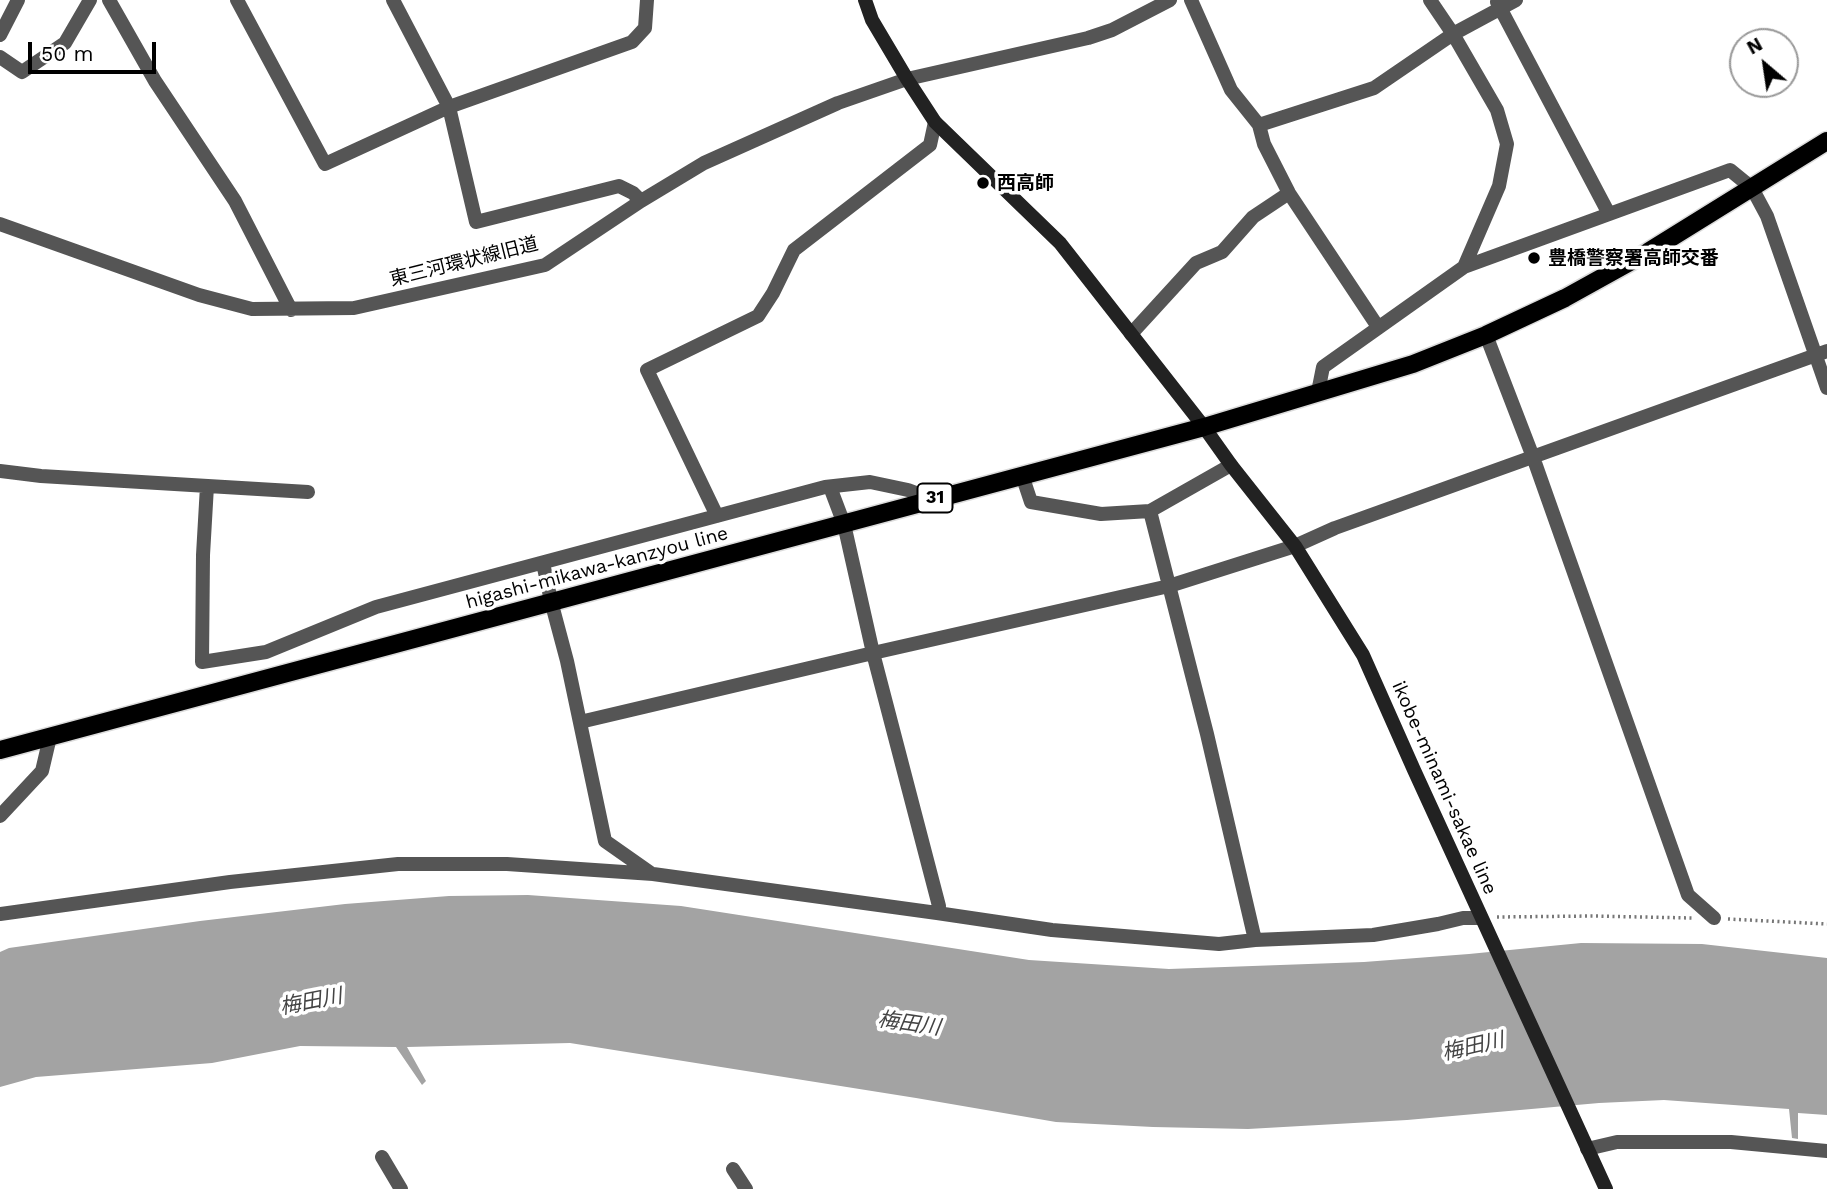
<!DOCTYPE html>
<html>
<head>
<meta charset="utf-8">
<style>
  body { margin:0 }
  #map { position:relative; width:1827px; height:1189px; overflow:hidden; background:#fff; font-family:"Work Sans",sans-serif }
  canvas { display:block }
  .north { position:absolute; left:1729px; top:28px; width:70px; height:70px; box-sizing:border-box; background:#fff; border:2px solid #999; border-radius:50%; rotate:331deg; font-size:19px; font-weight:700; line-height:28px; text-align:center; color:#000 }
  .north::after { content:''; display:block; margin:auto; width:24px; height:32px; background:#000; clip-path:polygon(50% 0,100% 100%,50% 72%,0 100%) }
  .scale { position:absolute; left:28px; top:42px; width:128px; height:32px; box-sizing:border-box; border:4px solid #000; border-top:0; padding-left:9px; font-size:21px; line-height:24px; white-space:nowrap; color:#000; -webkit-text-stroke:5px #fff; paint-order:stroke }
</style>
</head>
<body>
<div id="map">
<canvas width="1827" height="1189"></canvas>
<div class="north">N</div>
<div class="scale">50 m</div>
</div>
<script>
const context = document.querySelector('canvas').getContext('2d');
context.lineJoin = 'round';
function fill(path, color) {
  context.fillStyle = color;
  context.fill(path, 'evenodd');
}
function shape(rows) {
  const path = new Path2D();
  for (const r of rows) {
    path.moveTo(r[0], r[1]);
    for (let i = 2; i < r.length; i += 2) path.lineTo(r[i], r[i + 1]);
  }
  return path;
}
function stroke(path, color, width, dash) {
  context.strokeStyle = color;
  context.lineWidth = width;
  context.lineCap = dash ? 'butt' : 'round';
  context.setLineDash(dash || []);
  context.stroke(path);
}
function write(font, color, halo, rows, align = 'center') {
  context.font = font + ' "Work Sans","Noto Sans JP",sans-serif';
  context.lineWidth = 7;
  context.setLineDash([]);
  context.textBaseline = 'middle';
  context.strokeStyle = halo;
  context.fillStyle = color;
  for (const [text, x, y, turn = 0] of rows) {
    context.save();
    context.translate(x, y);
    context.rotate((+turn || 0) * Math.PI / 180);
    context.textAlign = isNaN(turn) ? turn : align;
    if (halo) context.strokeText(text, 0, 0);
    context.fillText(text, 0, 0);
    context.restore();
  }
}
fill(shape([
  [528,895,681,906,1029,960,1169,969,1364,962,1469,954,1581,943,1702,944,1827,958,1827,1115,1798,1113,1798,1139,1792,1138,1789,1109,1664,1100,1599,1103,1407,1120,1248,1129,1153,1127,1056,1122,916,1098,570,1043,407,1047,426,1081,422,1085,396,1047,300,1046,212,1063,36,1077,0,1087,0,952,9,948,200,921,345,904,449,896]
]), '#a3a3a3');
const primary = shape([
  [0,750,1204,427,1413,364,1486,335,1565,298,1648,252,1827,141]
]);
stroke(primary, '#dbdbdb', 21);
stroke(shape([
  [1497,917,1592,916,1692,918],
  [1728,919,1827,924]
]), '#777', 3.5, [2, 3.5]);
stroke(shape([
  [109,0,155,81,235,201,291,310],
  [237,0,325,164,449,107,632,42,645,28,647,0],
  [393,0,449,107,476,222,619,186,633,193,641,201],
  [1191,0,1231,90,1259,125,1264,144,1289,193,1378,327],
  [1430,0,1453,34,1497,110,1507,144,1499,186,1464,267],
  [1497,2,1609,214],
  [0,35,18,0],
  [0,57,22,72,65,43,90,0],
  [1259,125,1374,88,1453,34,1516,0],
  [0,224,199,295,252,309,354,308,545,265,641,201,704,163,838,103,907,79],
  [1131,334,1196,263,1222,252,1253,217,1289,193],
  [1486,335,1533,457,1688,895,1714,918],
  [1318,392,1323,367,1464,267,1730,170,1752,188,1767,216,1827,388],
  [0,471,41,476,308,492],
  [1022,475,1031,502,1101,514,1150,511,1231,465],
  [207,486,203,555,202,662,266,652,376,607,825,487,870,482,908,490,932,499],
  [830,487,844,524,873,653,939,906,937,913],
  [1150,511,1207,734,1255,940],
  [717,516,647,370,758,316,773,293,794,250,930,145,935,122],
  [543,563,551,601,567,661,605,841,652,874],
  [580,722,873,653,1169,586,1295,546,1335,528,1827,351],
  [0,816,42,771,50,737],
  [0,914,230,882,398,864,507,864,653,874,937,913,1052,930,1219,944,1255,940,1373,935,1438,924,1463,918,1481,918],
  [1587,1149,1617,1142,1731,1142,1827,1151],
  [382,1157,401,1189],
  [733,1169,746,1189]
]), '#555', 14);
stroke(shape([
  [907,79,1088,38,1112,30,1170,0]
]), '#555', 14);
stroke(shape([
  [865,0,872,20,907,79,935,122,1060,243,1204,427,1231,465,1295,546,1363,655,1414,770,1606,1189]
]), '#222', 14);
stroke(primary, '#000', 18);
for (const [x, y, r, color] of [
  [983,183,7,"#000"],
  [1534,258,7,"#000"]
]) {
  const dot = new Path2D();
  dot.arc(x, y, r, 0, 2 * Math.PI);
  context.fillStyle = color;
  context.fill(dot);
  stroke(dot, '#fff', 2.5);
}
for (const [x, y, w] of [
  [935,498,35]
]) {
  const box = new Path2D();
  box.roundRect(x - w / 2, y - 14.5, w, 29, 5);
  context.fillStyle = '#fff';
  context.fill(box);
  stroke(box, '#000', 2);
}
write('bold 18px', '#000', null, [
  ["31",935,498]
]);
write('bold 19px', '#000', '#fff', [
  ["西高師",997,183],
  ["豊橋警察署高師交番",1548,258]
], 'left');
write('19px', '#000', '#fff', [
  ["東三河環状線旧道",464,262,-14],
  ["higashi-mikawa-kanzyou line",597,568,-15],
  ["ikobe-minami-sakae line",1444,788,66]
]);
write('italic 21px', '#444', '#fff', [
  ["梅田川",311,1002,-11],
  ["梅田川",909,1024,8],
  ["梅田川",1473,1047,-13]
]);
</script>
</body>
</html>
